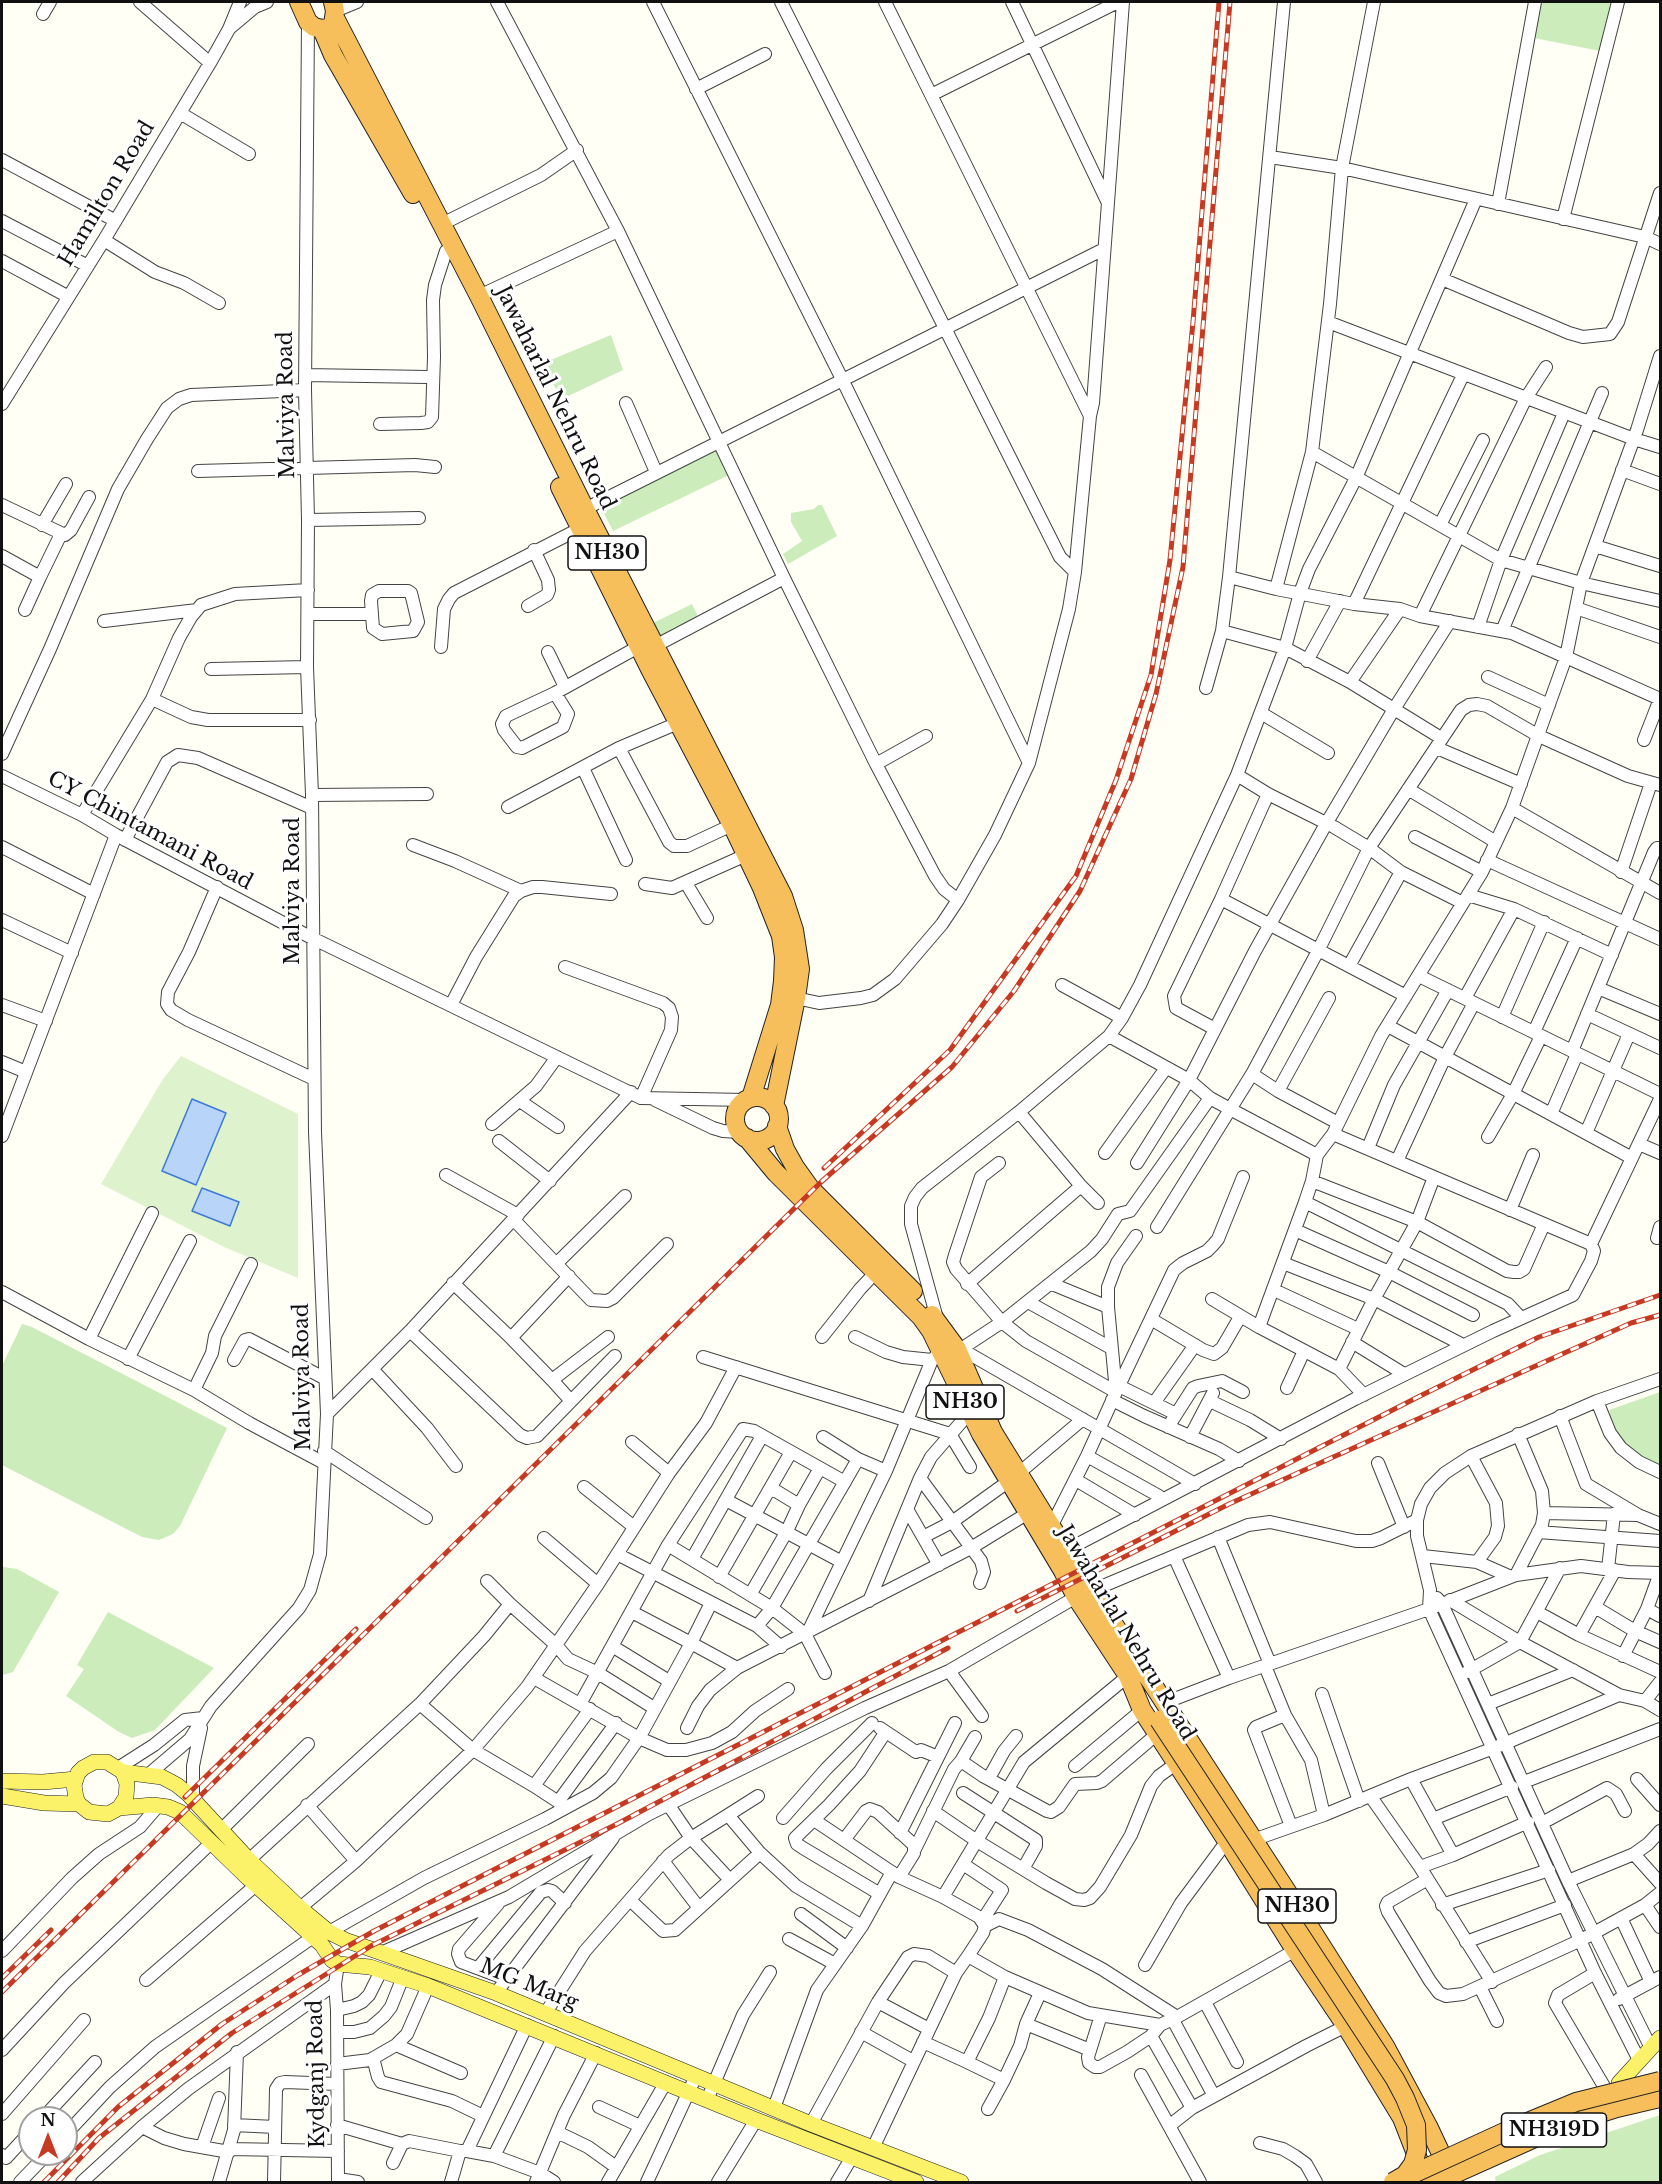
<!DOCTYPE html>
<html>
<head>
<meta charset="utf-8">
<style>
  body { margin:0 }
  #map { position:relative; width:1662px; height:2184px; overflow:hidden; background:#fffff5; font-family:"Libre Baskerville",serif }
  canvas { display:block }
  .frame { position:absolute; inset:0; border:3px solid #111; pointer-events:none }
  .north { position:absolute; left:18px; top:2106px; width:60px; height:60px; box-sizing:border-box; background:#fff; border:2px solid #a0a0a0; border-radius:50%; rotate:0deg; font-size:16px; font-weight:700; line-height:24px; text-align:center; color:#111 }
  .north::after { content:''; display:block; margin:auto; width:21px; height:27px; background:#c63a24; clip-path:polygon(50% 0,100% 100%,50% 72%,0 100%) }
</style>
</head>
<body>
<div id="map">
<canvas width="1662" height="2184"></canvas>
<div class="frame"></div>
<div class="north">N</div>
</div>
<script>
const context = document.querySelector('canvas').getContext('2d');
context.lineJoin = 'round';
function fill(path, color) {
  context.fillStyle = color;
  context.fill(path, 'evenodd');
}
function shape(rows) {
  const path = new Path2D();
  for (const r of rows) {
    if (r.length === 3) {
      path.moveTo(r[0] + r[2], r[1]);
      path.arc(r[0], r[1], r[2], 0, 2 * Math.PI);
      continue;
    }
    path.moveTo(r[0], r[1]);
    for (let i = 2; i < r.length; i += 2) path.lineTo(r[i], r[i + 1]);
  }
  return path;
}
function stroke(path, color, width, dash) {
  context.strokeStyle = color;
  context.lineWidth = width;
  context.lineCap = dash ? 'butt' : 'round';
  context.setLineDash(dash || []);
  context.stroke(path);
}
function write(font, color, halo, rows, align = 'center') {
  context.font = font + ' "Libre Baskerville",serif';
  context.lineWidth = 6;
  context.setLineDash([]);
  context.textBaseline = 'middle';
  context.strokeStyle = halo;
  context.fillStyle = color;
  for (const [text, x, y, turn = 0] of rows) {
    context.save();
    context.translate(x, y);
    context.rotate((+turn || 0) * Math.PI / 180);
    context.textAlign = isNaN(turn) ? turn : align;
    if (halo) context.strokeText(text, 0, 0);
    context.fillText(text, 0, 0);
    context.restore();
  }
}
fill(shape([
  [1535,2,1618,2,1605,52,1529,37],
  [611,335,623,370,562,399,541,364],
  [715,446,729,475,613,531,598,502],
  [818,505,822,505,837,536,788,564,783,554,802,541,791,522,791,513,814,509],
  [692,604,700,621,659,641,651,624],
  [22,1324,32,1327,227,1428,180,1526,173,1534,159,1540,142,1537,2,1465,2,1366],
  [1660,1392,1660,1465,1640,1456,1628,1447,1619,1437,1612,1423,1609,1410],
  [3,1567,17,1569,59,1592,13,1672,2,1675,2,1570],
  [108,1612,214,1668,155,1730,132,1738,119,1732,66,1696,84,1669,77,1665],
  [1660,2115,1660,2182,1496,2182,1495,2177,1540,2155]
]), '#ccecbc');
fill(shape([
  [181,1056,298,1114,298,1278,224,1247,101,1184,163,1079]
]), '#dff2ce');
const water = shape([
  [192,1099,226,1113,196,1185,162,1171,192,1099],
  [202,1188,239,1202,230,1226,192,1211,202,1188]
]);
fill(water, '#b8d4f8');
stroke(water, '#3d7ad1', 1.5);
const minor = shape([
  [140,2,210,63],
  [497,2,618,231,784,578,876,764,935,876,944,889,958,900],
  [653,2,842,379,1029,763],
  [781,2,1060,557,1075,572],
  [885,2,1090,416],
  [1012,2,1107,201],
  [335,11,357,2],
  [43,14,50,2],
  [230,28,255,7,267,2],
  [696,89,765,54],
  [931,95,1118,2],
  [180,113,249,154],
  [1270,157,1342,168,1645,237,1660,244],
  [2,160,114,220],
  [1498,204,1535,2],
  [1563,219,1618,2],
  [2,221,86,265],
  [442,224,541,175,577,150],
  [104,240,155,272,184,283,219,303],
  [2,261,67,296],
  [1442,279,1569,333,1583,337,1610,334,1618,322,1660,193],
  [479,296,618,231],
  [1328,322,1634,439,1660,447],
  [305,375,428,377],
  [626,403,656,472],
  [2,404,104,240,210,63,229,29,240,2],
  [380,424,421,423,428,422,432,417,434,357,433,300,435,285,446,251],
  [1312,452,1501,560,1581,583,1660,601],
  [1622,470,1660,484],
  [198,471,415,465,435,467],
  [2,505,65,535,71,530,89,497],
  [585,509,1104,249],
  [308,520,419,518],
  [42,525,66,484],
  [1440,525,1483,440],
  [1595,546,1660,566],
  [2,556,40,577,61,534],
  [1229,577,1276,589,1354,604,1400,609,1420,616,1512,633,1660,699,1644,740],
  [1276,589,1312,452,1330,304,1342,168,1374,2],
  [379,591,408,591,411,593,418,622,413,631,382,634,373,628,371,601,372,595,379,591],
  [1354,604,1463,375],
  [528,606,547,595,549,590,548,580,534,550],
  [1576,608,1660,637],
  [25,610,40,577],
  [309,614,371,614],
  [1420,616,1526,398,1546,367],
  [104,621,197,610],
  [1478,627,1501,560,1564,413],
  [1222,631,1285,648,1350,682,1400,609],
  [1502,631,1602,393],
  [655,646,784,578],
  [441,647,444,609,449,599,454,593,581,528],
  [548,652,565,687],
  [1307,661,1340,601],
  [211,669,307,667],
  [1488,677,1549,705],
  [1350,682,1441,738],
  [1206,688,1222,631,1229,577,1284,2],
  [555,693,568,714,563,727,522,748,517,747,504,730,502,724,506,716,555,693,640,646],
  [152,699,191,717,208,720,310,720],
  [1261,713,1328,753],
  [619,748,669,842,674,846,687,846,732,825],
  [1437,748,1521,784],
  [2,754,50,649,118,489,147,439,167,408,179,399,191,395,305,390],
  [876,764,926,736],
  [583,768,626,860],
  [1237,775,1268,794,1334,827,1369,848,1401,872,1463,903],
  [2,776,82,815,116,835,312,938,641,1098,746,1100],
  [1408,789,1496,842],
  [312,795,427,794],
  [508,807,619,748,678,723],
  [1512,808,1660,893],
  [82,815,152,699,179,638,191,617,201,605,235,594,308,590],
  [1415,837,1482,872],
  [125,840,167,762,178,755,198,758,312,808],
  [413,845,455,861,521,891,533,887,542,887,611,894],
  [2,847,94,894],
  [1487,860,1660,939],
  [1621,872,1651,783],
  [686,883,707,918],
  [645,884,672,888,746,855],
  [217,887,189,952,168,992,167,1004,171,1010,188,1020,314,1079],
  [1221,899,1406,996],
  [1514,909,1612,955],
  [2,920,72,953],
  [1349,966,1401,872],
  [565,967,663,1003,669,1008,672,1017,671,1030,641,1098],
  [1419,976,1660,1094],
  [1062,985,1122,1018],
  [1598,988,1660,1014],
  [791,997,819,1003,861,998,873,995,895,979,942,924,958,900,995,835,1029,763,1069,609,1075,572,1090,416,1093,403,1123,2],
  [1465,998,1514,909,1468,895],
  [2,1005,46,1021],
  [451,1005,476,957,514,896,521,891],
  [1587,1014,1660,1048],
  [1502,1017,1544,922],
  [1388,1026,1632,1158],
  [1215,1029,1176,1008,1174,996,1221,899,1268,794],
  [1534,1032,1577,938],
  [1109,1036,1189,1080,1210,1098,1230,1109,1317,1155],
  [1572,1051,1654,852,1657,848,1660,848],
  [2,1062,26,1072],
  [1252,1074,1278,1091,1338,1123],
  [1278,1091,1329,998],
  [655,1100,713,1128,723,1131,739,1132],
  [520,1101,558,1127],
  [1019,1112,1081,1186,1098,1203],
  [1551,1114,1577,1054],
  [492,1124,536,1086,557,1057],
  [1586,1133,1629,1034],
  [1333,1134,1591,1244],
  [2,1136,116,835],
  [1488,1137,1513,1094,1541,1036],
  [499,1141,550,1181],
  [1639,1144,1660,1153],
  [1368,1148,1394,1085,1448,990],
  [1105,1153,1166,1068],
  [1397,1161,1445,1057,1474,1003],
  [999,1163,981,1177,955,1255,953,1262,956,1269,1002,1322,1026,1341,1116,1392,1174,1270,1183,1263,1207,1251,1213,1245,1218,1239,1243,1177],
  [1137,1163,1189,1080,1255,951,1326,824,1394,709,1450,621],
  [446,1175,518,1215],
  [1312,1181,1417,1222,1507,1271,1514,1272,1519,1272,1524,1269,1544,1224],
  [1305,1202,1508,1304,1521,1318],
  [1510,1210,1533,1155],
  [514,1220,591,1300,607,1301,613,1298,667,1244],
  [1157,1227,1252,1074,1319,949,1369,848,1461,710,1469,705,1477,704,1487,706,1539,736,1628,776,1660,785],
  [1295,1230,1389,1272,1473,1315],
  [1657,1238,1660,1227],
  [557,1263,625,1196],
  [1283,1263,1374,1299,1463,1345],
  [453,1283,511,1338,552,1380,571,1401],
  [967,1284,1081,1186],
  [1052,1284,1108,1307],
  [1274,1290,1358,1329],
  [2,1292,89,1339,194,1390,249,1423,324,1463],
  [1212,1299,1259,1327],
  [1028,1302,1111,1348],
  [1151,1319,1203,1350,1214,1354,1222,1348,1240,1317],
  [938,1322,911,1224,911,1206,915,1197,922,1188,1019,1112,1109,1036,1122,1018,1140,985,1237,775,1285,648,1300,593,1309,569,1356,478,1476,199],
  [410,1331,520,1435,527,1438,537,1436,615,1356],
  [822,1337,860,1289,876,1272],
  [855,1337,886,1352,903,1357,932,1360],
  [511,1338,569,1276],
  [89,1339,152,1213],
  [1352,1342,1404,1374],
  [961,1349,1002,1322,1091,1251,1102,1239,1118,1214,1130,1211,1210,1098],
  [703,1357,950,1434,970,1467],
  [128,1359,190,1241],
  [234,1360,245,1340,249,1339,324,1378],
  [1339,1369,1374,1299,1417,1222,1434,1177],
  [373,1370,427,1428,456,1466],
  [552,1380,608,1337],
  [1119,1386,1176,1414],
  [1287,1388,1304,1351],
  [194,1390,212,1353,215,1336,251,1264],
  [1364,1395,1339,1369,1259,1327,1305,1202,1312,1181,1317,1155,1333,1134,1381,1036,1482,872,1512,808,1566,657,1581,583,1637,430,1660,356],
  [1112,1400,1144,1416,1219,1449,1239,1461],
  [1210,1401,1250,1420,1281,1439],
  [1597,1401,1610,1433,1621,1448,1639,1462,1660,1472],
  [1154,1403,1195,1345],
  [327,1414,410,1331,631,1092],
  [1560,1416,1586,1484,1638,1515,1660,1524],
  [1168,1427,1193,1388,1198,1386,1222,1381,1243,1392],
  [823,1437,858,1459],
  [1190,1437,1213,1393],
  [632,1442,669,1473],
  [324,1451,426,1518],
  [1087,1456,1159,1496],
  [1378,1463,1404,1527],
  [1019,1473,1083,1419],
  [920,1478,981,1561,984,1572,980,1583],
  [1076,1480,1135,1515],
  [584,1487,634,1527],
  [771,1488,799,1505],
  [726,1500,842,1562],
  [907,1509,939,1565],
  [1544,1513,1637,1515],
  [1051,1527,1087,1456,1116,1392,1108,1307,1108,1287,1117,1263,1136,1236],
  [1538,1532,1660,1541],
  [923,1537,952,1522,1009,1481],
  [1218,1537,1270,1664],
  [544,1538,598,1584],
  [668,1545,772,1608,805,1634,825,1673],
  [617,1554,757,1626],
  [1063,1555,1078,1544,1355,1399,1493,1331,1573,1295,1591,1261,1594,1251,1591,1244,1660,1099],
  [1174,1556,1229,1678],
  [1423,1556,1477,1562,1495,1537,1498,1526,1496,1503,1471,1456],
  [692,1559,762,1436],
  [1477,1562,1511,1577],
  [1608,1569,1614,1514],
  [1516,1575,1542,1525,1544,1513,1542,1491,1518,1434],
  [719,1577,791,1452],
  [487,1581,510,1604,556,1645,568,1659,598,1673,654,1708],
  [1091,1591,1248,1525,1270,1522,1356,1541,1372,1541,1381,1538,1417,1520],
  [750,1595,787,1531,799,1505,820,1468],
  [1437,1598,1442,1604,1568,1881,1651,2048],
  [1450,1600,1520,1642,1619,1695,1645,1701,1660,1682],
  [869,1601,920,1478,931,1457,970,1412],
  [1595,1607,1635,1631,1660,1642],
  [1647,1609,1660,1616],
  [632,1612,691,1643,711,1603],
  [1537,1612,1579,1635,1660,1672],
  [808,1632,886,1471,932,1360,941,1351,961,1349,1195,1484],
  [1579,1635,1615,1570],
  [612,1646,669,1681],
  [781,1647,757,1626,772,1608,858,1459,886,1471],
  [1623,1656,1647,1609,1660,1573],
  [1265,1666,1285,1715,1311,1760,1324,1815],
  [949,1671,982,1716],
  [1467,1672,1520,1642,1560,1568],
  [534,1678,639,1738,667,1750,686,1750,712,1743,732,1732,755,1711,788,1689],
  [1322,1694,1359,1801],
  [1645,1701,1660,1710],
  [1164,1703,1229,1678,1429,1609,1516,1575,1581,1566,1628,1572,1660,1573],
  [420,1704,473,1750,534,1786],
  [580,1704,668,1545,743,1429,754,1431,845,1482],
  [1488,1704,1573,1670],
  [1285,1715,1256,1727,1254,1730,1291,1826],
  [687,1728,698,1706,710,1690,737,1668,971,1548,1028,1513],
  [880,1728,916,1752,921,1750,938,1757],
  [961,1761,983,1776,1047,1811,1051,1812,1059,1807,1075,1784,1097,1783,1102,1781,1157,1734],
  [1075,1766,1142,1710],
  [118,1768,154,1745,185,1720,203,1718],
  [149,1774,190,1739,211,1706,299,1608,310,1590,320,1554,327,1414,315,1132,312,795,307,667,308,520,305,390,308,22],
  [989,1778,1004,1751,1016,1736],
  [1411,1779,1453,1855],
  [1637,1779,1660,1805],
  [1524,1782,1660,1729],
  [963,1793,1036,1840,1036,1846,1023,1869],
  [1371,1797,1420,1867,1492,1982],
  [193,1799,193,1766,201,1728],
  [558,1802,616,1723],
  [668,1804,691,1838,730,1880],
  [307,1805,356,1861],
  [566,1807,534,1786,590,1709],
  [933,1811,977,1841,1046,1883,1075,1899,1084,1900,1090,1898,1100,1887,1131,1835,1151,1786,1159,1776,1177,1763],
  [728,1815,758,1796],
  [783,1818,826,1769,872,1723],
  [1433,1819,1512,1787],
  [814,1820,899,1877,943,1897,979,1917,985,1926,983,1933,968,1956],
  [1542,1823,1607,1788,1616,1794,1625,1811],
  [221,1830,308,1744],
  [900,1833,955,1723],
  [844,1840,866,1811,870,1809,878,1812,914,1845,914,1853,899,1877],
  [1253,1840,1324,1815,1411,1779,1494,1748,1619,1695],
  [915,1849,954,1769,961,1761,975,1737],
  [1634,1854,1660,1883],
  [249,1860,420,1704,484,1636,510,1604],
  [663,1861,699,1908],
  [963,1864,1002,1890,982,1921],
  [1420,1867,1453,1855,1528,1822],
  [1426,1880,1388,1902,1386,1906,1388,1912,1430,1981,1439,1993,1446,1996,1463,1994,1581,1940,1645,1905,1660,1893],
  [1568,1881,1634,1854,1648,1844,1660,1831],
  [880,1894,803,1848,797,1844,795,1838,829,1805,860,1771,885,1733],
  [943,1897,1024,1762,1128,1676],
  [630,1900,663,1931,675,1930,760,1853],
  [498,1904,459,1949,458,1954,461,1962,506,1979],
  [1442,1905,1549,1870],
  [1645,1905,1660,1927],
  [300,1908,356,1861,473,1750,527,1687,598,1584,669,1473,706,1423,736,1367],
  [801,1914,847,1948],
  [1621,1918,1651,1982],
  [985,1926,999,1919,1028,1930,1102,1969,1177,2017],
  [329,1932,424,1878,545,1819,593,1793,611,1778,639,1738,691,1643,737,1668],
  [789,1939,835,1964],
  [1466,1942,1565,1905],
  [2,1951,72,1878,99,1854,140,1827,158,1806],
  [381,1953,509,1897,649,1814,865,1708,949,1671,1076,1597],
  [1145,1965,1181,1903,1227,1841],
  [478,1968,541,1892,548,1890,552,1891,565,1903],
  [1595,1973,1558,1995,1555,2003,1605,2088],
  [146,1980,256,1885],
  [1480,1987,1497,2021],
  [496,1993,613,1838],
  [1619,1999,1660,1977],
  [878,2002,929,2029],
  [1205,2002,1237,2062],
  [337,2010,354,2006,362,2002,369,1995,381,1971],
  [545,2014,585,1951,669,1855,691,1838,728,1815,760,1853,796,1886,862,1926],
  [1101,2015,1088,2057,1089,2063,1095,2067,1100,2067,1127,2052,1151,2036,1160,2025,1177,2017,1301,1947],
  [1173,2020,1214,2096],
  [1026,2024,1090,2050],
  [337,2032,354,2032,370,2028,384,2016,391,2007,403,1977],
  [861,2032,913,2061],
  [1151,2036,1192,2108],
  [923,2042,967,2062,989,2018,1005,1977],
  [396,2045,461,2073],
  [2,2050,64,1983,212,1842],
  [373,2058,378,2077,381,2082,452,2101,483,2116],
  [1639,2060,1595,1973,1429,1609,1430,1590,1417,1536,1417,1520,1421,1504,1430,1488,1445,1473,1471,1456,1597,1401,1660,1379],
  [967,2062,1004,2080],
  [337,2064,370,2060,396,2045,407,2034,428,1986],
  [1141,2075,1200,2182],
  [707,2100,743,2015,770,1972],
  [599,2107,640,2126],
  [774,2108,817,1990,862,1926,892,1872],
  [988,2109,1004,2080,1020,2046,1026,2024,1040,1993],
  [2,2114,84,2020],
  [43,2118,95,2062],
  [811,2124,878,2002,908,1957,914,1954,928,1956,956,1973],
  [234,2125,275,2127],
  [337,2125,402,2144],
  [1169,2126,1192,2108,1306,2046,1346,2026],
  [142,2127,164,2138,184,2144,229,2152],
  [557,2132,588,2147,616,2167],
  [66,2134,110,2087,155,2047,313,1937],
  [1260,2143,1283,2149,1295,2156,1306,2164,1316,2182],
  [202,2147,219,2098],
  [873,2148,956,1973,968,1956,1005,1977,1088,2013,1160,2025],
  [230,2149,338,2151],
  [467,2151,494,2156,554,2036],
  [2,2155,6,2158,30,2132],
  [494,2156,540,2173,554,2182],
  [393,2163,402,2144,409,2141,460,2151],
  [338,2179,358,2182],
  [20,2182,47,2154],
  [82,2182,142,2127,188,2089,335,1984],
  [219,2182,234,2130,237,2052],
  [274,2182,276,2089,280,2083,285,2082,337,2084],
  [338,2182,337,2010,335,1984,338,1964],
  [451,2182,460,2151,467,2151,527,2025],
  [536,2182,564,2115,596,2053],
  [608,2182,666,2082],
  [647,2182,696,2076],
  [718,2182,756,2120],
  [837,2182,852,2157]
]);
const major = shape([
  [123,1772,162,1777,177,1785,188,1794,249,1860,300,1908,329,1932,345,1940,496,1993,811,2124,961,2182],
  [2,1781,43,1782,76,1779],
  [2,1796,44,1803,79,1804,89,1812,108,1814,119,1808,126,1797,127,1784,123,1772,107,1762,94,1762,83,1768,78,1773,74,1785,76,1798,79,1804],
  [119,1808,153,1805,168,1807,180,1812,248,1878,322,1945,332,1960,338,1964,370,1967,428,1986,756,2120,916,2182],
  [1619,2083,1660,2038]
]);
const highway = shape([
  [299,2,308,22,314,27,322,29,328,28,333,24,335,11,333,2],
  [335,18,479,296,585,509,783,896,794,930,800,969,796,998,774,1106],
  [322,29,333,55,413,194],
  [560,487,650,669,732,825,762,888,781,936,784,957,783,981,780,1005,751,1098],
  [757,1119,22],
  [777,1126,785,1149,795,1167,810,1188,913,1291],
  [747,1138,776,1173,921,1317,931,1331,981,1434,1063,1571,1076,1597,1128,1676,1142,1710,1227,1841,1295,1950,1346,2026,1402,2118,1427,2182],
  [932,1315,957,1349,993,1432,1067,1552,1293,1901,1385,2046,1429,2128,1451,2175],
  [1441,2180,1566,2124,1617,2108,1660,2098]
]);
stroke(minor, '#444', 14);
stroke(major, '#222', 16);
stroke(highway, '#222', 20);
stroke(minor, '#fff', 12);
stroke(major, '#fbf269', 15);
stroke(highway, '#f7bf5b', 18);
const rail = shape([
  [824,1168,950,1050,1076,876,1116,780,1151,675,1170,560,1193,322,1219,2],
  [1017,1611,1229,1504,1631,1323,1660,1315],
  [185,1797,356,1629],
  [2,1978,51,1930],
  [2,1992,821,1182,952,1067,1014,991,1080,891,1131,779,1156,694,1183,567,1230,2],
  [44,2182,118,2107,222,2024,298,1975,374,1931,1418,1397,1539,1337,1660,1295],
  [58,2182,99,2138,232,2033,371,1946,617,1824,948,1648]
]);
stroke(rail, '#c63a24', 5);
stroke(rail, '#fff', 3, [9]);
const highwayBridge = shape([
  [1159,1720,1395,2079,1405,2098,1416,2125,1417,2150,1413,2164,1405,2175,1393,2182],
  [1402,2179,1513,2128,1576,2102,1660,2081]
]);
stroke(highwayBridge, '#222', 20, []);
stroke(highwayBridge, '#f7bf5b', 18);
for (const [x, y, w] of [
  [607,553,78],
  [965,1402,78],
  [1297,1906,78],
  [1554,2130,105]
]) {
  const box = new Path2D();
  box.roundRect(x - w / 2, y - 17, w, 34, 4.5);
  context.fillStyle = '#fff';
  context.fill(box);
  stroke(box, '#111', 1.5);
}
write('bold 20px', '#111', null, [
  ["NH30",607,553],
  ["NH30",965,1402],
  ["NH30",1297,1906],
  ["NH319D",1554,2130]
]);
write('21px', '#111', '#fff', [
  ["Hamilton Road",107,194,-59],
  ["Jawaharlal Nehru Road",555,398,64],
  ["Malviya Road",287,405,-91],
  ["CY Chintamani Road",150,831,28],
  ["Malviya Road",293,891,-90],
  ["Malviya Road",303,1377,-91],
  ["Jawaharlal Nehru Road",1126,1633,59],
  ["MG Marg",529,1985,22],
  ["Kydganj Road",317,2074,-91]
]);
</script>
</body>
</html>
